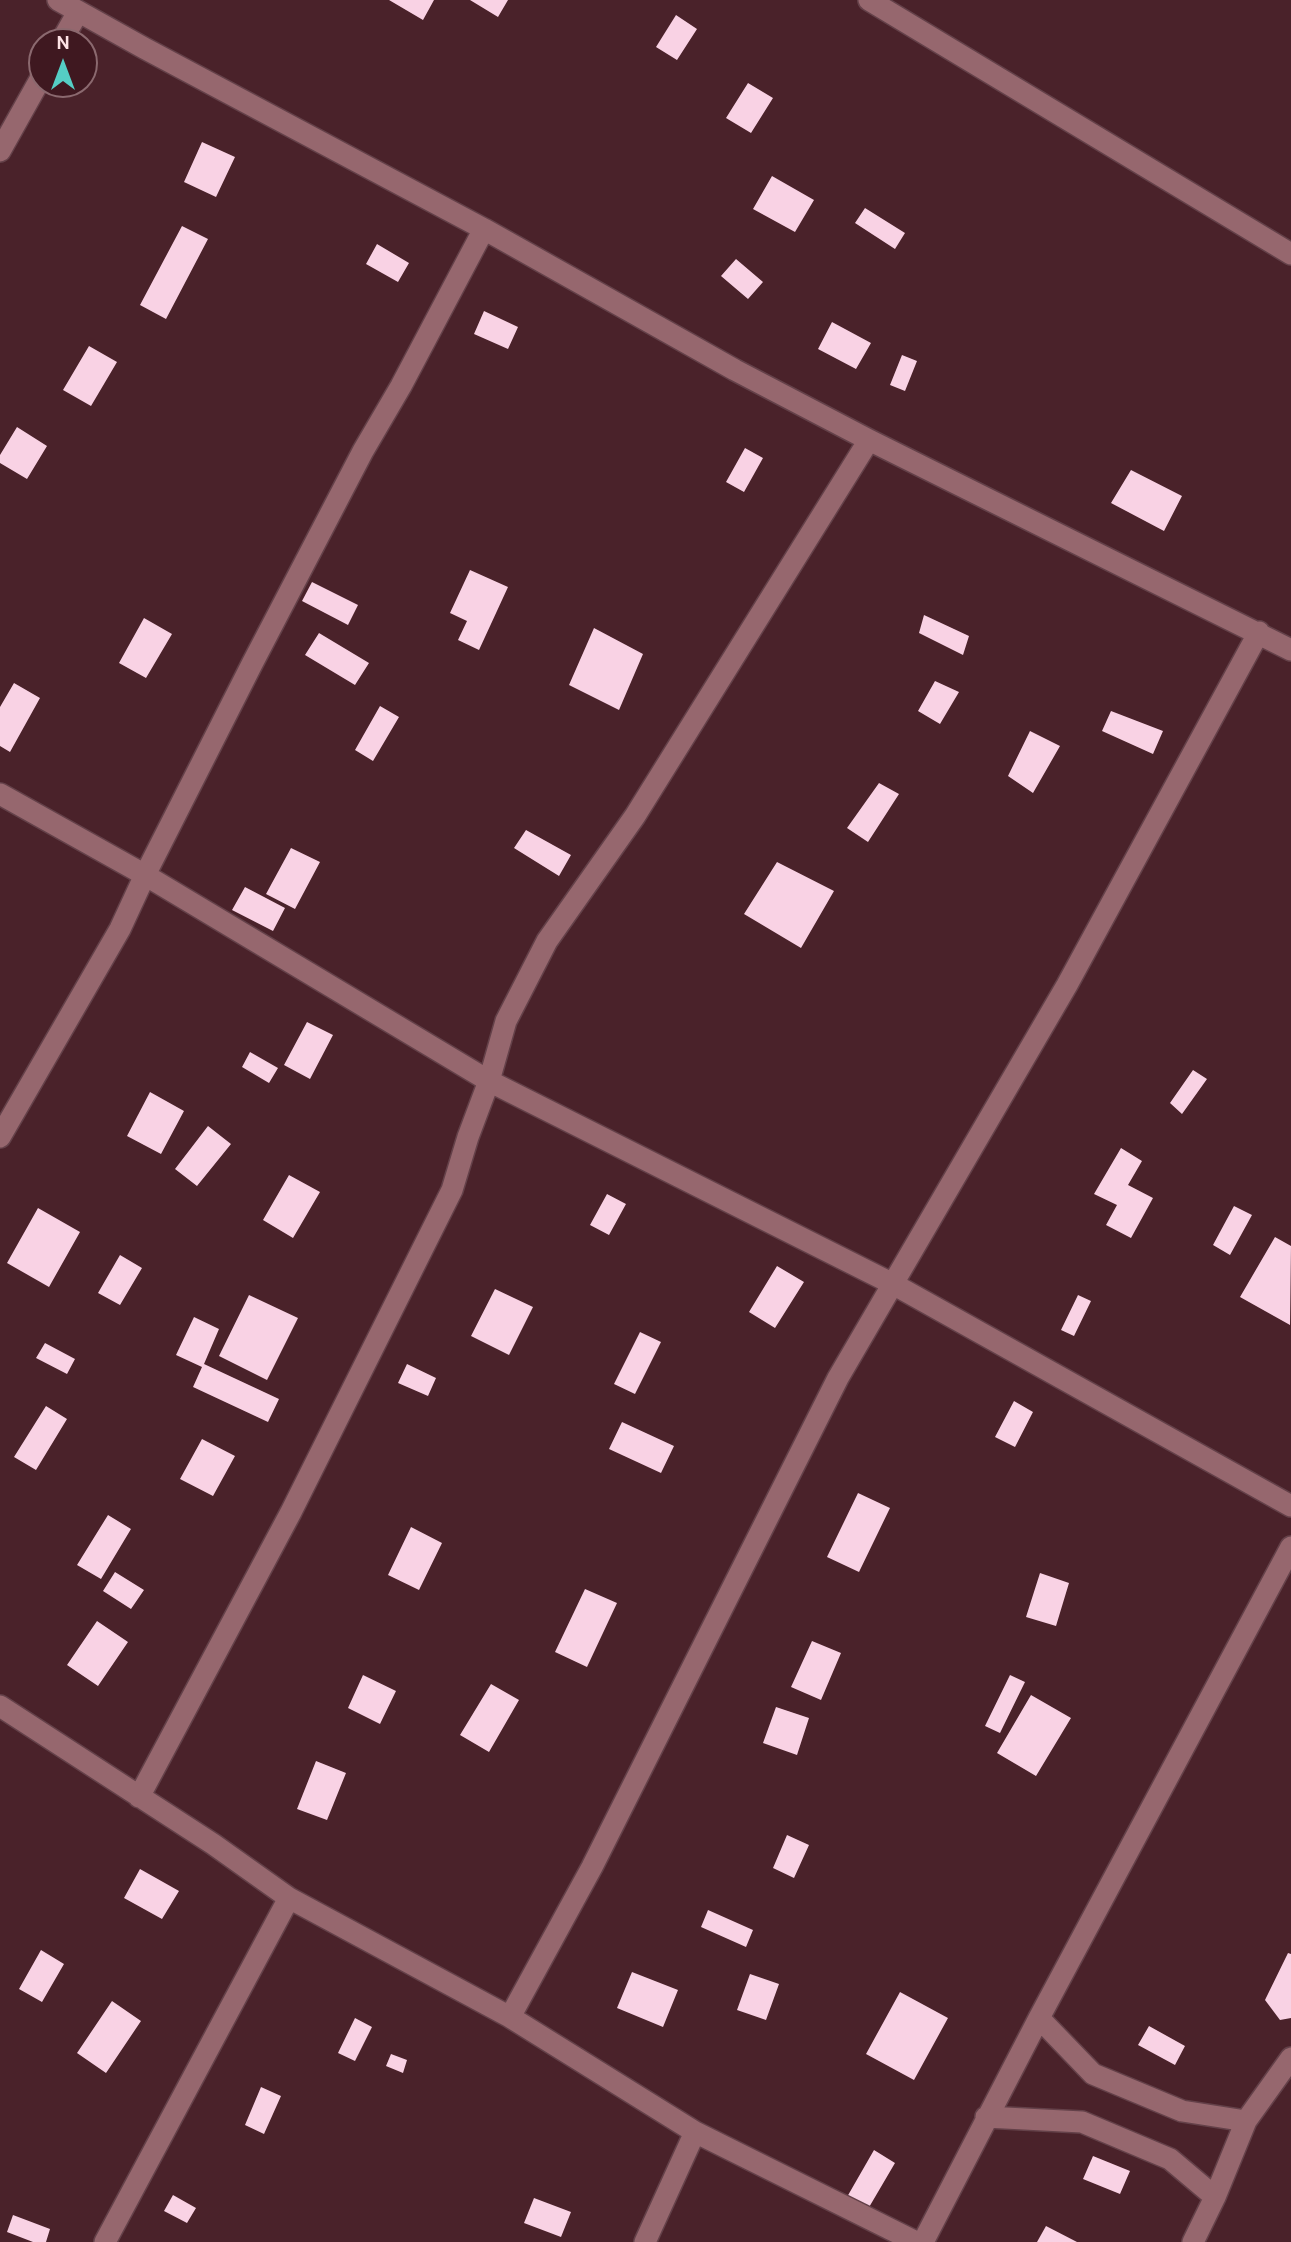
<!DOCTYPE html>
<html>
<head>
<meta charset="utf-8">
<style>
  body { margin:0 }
  #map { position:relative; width:1291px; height:2242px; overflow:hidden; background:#4a222a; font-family:Overpass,sans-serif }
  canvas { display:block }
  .north { position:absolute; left:28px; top:28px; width:70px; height:70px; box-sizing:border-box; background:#3f1820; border:2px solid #8b696f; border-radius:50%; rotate:0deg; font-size:19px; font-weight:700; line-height:28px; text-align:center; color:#fee2e5 }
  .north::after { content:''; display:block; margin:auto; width:24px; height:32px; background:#55cec5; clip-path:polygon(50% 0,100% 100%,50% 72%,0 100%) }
</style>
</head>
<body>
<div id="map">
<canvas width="1291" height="2242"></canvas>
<div class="north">N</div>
</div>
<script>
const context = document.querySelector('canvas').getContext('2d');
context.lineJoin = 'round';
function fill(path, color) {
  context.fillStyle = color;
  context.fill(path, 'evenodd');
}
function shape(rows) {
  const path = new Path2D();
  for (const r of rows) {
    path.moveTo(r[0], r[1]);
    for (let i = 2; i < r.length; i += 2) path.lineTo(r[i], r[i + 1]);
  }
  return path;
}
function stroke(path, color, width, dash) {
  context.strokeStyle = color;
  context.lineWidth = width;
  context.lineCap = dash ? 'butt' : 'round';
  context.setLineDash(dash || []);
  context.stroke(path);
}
fill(shape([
  [389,0,434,0,423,20],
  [470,0,508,0,498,17],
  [676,15,697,29,677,60,656,47],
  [748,83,773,98,751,133,726,118],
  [202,142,235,157,216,197,184,182],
  [772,176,814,200,795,232,753,209],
  [865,208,905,233,895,249,855,223],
  [182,226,208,239,166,319,140,305],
  [377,244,409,263,398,282,366,264],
  [736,259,763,282,748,299,721,276],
  [484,311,518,327,508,349,474,334],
  [832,322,871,343,856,369,818,349],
  [89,346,117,362,91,406,63,390],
  [902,355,917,361,905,391,890,385],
  [17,427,47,446,27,479,0,463,0,455],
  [745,448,763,458,744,492,726,482],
  [1131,470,1182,496,1164,531,1111,503],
  [470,570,508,587,479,650,458,640,467,621,450,613],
  [312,582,358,605,348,625,302,601],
  [924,615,969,636,963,655,919,633],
  [144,618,172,634,146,678,119,663],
  [594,628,643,654,619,710,569,685],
  [319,633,369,663,355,685,305,655],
  [935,681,959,692,940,724,918,711],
  [14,683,40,698,10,752,0,746,0,707],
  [380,706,399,717,373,761,355,750],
  [1111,711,1163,731,1153,754,1102,731],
  [1030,731,1060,746,1033,793,1008,776],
  [879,783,899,794,868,842,847,828],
  [526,830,571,855,559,876,514,848],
  [291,848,320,862,295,909,266,894],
  [777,862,834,891,801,948,744,914],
  [245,887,285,908,273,931,232,910],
  [307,1022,333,1035,310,1079,284,1065],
  [250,1052,278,1068,269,1083,242,1067],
  [1193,1070,1207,1079,1182,1114,1170,1103],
  [150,1092,184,1111,161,1154,127,1136],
  [208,1126,231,1144,197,1186,175,1169],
  [1121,1148,1142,1161,1128,1185,1153,1198,1131,1238,1106,1225,1117,1205,1094,1194],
  [289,1175,320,1192,293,1238,263,1220],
  [607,1194,626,1204,609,1235,590,1225],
  [1234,1206,1252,1215,1230,1255,1213,1245],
  [38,1208,80,1232,49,1287,7,1263],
  [1275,1237,1291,1246,1290,1325,1240,1297],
  [120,1255,142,1268,120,1305,98,1293],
  [777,1266,804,1282,775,1328,749,1312],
  [495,1289,533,1307,509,1355,471,1336],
  [249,1295,298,1318,267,1380,219,1356],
  [1078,1295,1091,1301,1074,1336,1061,1330],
  [194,1317,219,1329,204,1364,279,1399,268,1422,193,1387,202,1367,176,1355],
  [640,1332,661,1342,635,1394,614,1384],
  [45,1343,75,1359,67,1374,36,1358],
  [407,1364,436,1378,428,1396,398,1383],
  [1014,1401,1033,1412,1015,1447,995,1437],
  [46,1406,67,1419,36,1470,14,1457],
  [622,1422,674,1446,661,1473,609,1449],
  [202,1439,235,1456,213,1496,180,1479],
  [858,1493,890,1508,859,1572,827,1557],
  [108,1515,131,1529,101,1579,77,1565],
  [411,1527,442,1543,419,1590,388,1575],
  [115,1572,144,1590,131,1609,103,1591],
  [1040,1573,1069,1583,1056,1626,1026,1617],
  [585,1589,617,1603,587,1667,555,1652],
  [97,1621,128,1642,98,1686,67,1665],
  [812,1641,841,1653,821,1700,791,1687],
  [363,1675,396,1691,380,1724,348,1708],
  [1010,1675,1025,1682,1000,1733,985,1726],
  [491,1684,519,1700,489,1752,460,1735],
  [1031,1695,1071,1718,1036,1776,997,1753],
  [776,1707,809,1718,797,1755,763,1743],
  [316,1761,346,1773,327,1820,297,1809],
  [787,1835,809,1845,794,1878,773,1868],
  [140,1869,179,1891,162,1919,124,1898],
  [708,1910,753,1930,746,1947,701,1927],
  [41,1950,64,1964,42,2002,19,1989],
  [1288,1953,1291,1954,1291,2018,1280,2020,1265,2000],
  [632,1972,678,1990,663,2027,617,2008],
  [750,1974,779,1984,766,2020,737,2010],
  [900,1992,948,2018,914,2080,866,2054],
  [112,2001,141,2021,106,2073,77,2053],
  [355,2018,372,2027,355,2061,338,2053],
  [1149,2026,1185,2046,1175,2065,1138,2045],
  [391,2054,407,2060,403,2073,386,2066],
  [261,2087,281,2096,264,2134,245,2125],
  [874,2150,895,2163,868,2209,847,2197],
  [1093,2156,1130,2171,1120,2194,1083,2179],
  [173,2195,196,2208,187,2223,164,2211],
  [534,2198,571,2212,561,2237,524,2223],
  [13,2215,50,2229,46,2242,33,2242,7,2232],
  [1046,2226,1077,2242,1037,2242]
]), '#f9d2e4');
const minor = shape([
  [58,0,144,48,484,229,735,370,869,440,1291,650],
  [869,0,1291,254],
  [61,42,78,12],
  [0,151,42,76],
  [0,794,145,875,489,1081,893,1284,1291,1506],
  [0,1137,120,929,145,875,252,664,363,451,401,386,484,229],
  [0,1706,213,1844,289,1898,510,2017,695,2132,916,2242],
  [139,1797,291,1512,452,1190,468,1137,489,1081,506,1021,547,941,635,816,869,440],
  [510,2017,592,1867,838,1378,1067,985,1259,632],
  [1039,2018,1093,2074,1182,2111,1246,2121],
  [986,2117,1082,2122,1170,2159,1215,2197],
  [105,2242,289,1898],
  [645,2242,695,2132],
  [923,2242,1039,2018,1291,1547],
  [1193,2242,1215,2197,1246,2121,1291,2058]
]);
stroke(minor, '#644149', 24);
stroke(minor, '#96676e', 21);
</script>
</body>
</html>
